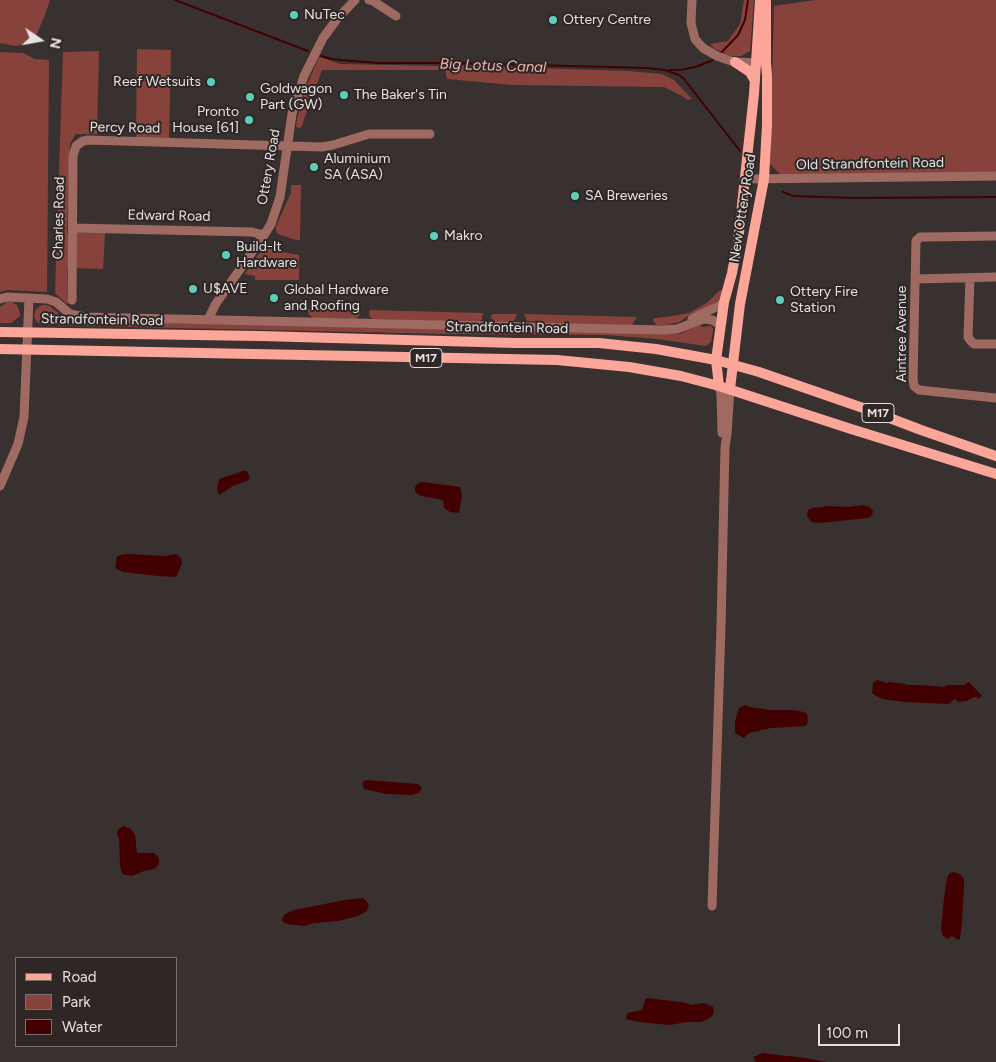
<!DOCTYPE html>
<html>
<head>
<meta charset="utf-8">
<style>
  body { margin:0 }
  #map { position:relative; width:996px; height:1062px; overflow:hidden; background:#383130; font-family:Figtree,sans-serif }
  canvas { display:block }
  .legend { position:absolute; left:15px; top:957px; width:162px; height:90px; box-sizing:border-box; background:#2e2726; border:1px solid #787171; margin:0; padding:6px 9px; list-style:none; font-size:15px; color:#e6e1e1 }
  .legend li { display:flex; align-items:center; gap:10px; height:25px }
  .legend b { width:25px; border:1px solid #787171 }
  .north { position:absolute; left:15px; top:15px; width:50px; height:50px; -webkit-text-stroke:4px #2e2726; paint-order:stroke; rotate:102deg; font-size:14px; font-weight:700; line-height:20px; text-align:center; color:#e6e1e1 }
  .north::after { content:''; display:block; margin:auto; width:18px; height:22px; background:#e6e1e1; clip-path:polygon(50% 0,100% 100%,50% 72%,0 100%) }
  .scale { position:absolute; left:818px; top:1024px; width:82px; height:22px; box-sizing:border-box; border:2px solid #e6e1e1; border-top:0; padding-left:6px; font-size:15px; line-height:18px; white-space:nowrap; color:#e6e1e1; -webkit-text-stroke:4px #2e2726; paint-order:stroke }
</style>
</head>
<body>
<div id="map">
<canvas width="996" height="1062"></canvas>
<ul class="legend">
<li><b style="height:6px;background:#fca599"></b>Road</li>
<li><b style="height:14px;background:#87433b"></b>Park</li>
<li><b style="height:14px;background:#410101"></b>Water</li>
</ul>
<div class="north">N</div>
<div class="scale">100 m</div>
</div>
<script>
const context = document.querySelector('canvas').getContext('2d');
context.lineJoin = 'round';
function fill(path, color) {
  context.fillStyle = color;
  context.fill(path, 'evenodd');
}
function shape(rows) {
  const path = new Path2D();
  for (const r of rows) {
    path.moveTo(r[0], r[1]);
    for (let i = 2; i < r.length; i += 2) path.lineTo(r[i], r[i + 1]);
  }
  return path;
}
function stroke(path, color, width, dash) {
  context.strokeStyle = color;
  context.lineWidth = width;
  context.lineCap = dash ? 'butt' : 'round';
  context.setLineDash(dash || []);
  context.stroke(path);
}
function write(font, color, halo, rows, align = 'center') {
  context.font = font + ' Figtree,sans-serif';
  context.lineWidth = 4;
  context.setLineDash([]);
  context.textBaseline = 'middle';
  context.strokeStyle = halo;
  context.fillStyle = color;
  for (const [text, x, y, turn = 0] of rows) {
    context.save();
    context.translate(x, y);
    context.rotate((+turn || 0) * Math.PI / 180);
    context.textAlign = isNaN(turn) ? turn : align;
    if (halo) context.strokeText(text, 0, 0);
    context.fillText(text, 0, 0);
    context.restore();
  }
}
fill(shape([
  [0,0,50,0,45,15,33,43,15,46,0,43],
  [744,0,754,0,750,51,741,56,731,56,715,49,710,44,728,41,740,24],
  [815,0,996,0,996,172,781,175,770,164,774,6],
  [137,49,171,50,169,140,136,139],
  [99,51,97,134,76,134,70,144,67,233,105,233,103,269,67,268,67,299,69,303,67,304,55,293,63,52],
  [0,52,23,53,35,59,49,60,47,292,8,290,0,292],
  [319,57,341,64,442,66,444,71,439,70,322,70,301,128,296,127,297,119,306,87],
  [444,65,628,71,662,74,674,80,692,99,688,100,682,96,664,87,513,85,447,79],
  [291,185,301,185,300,240,296,240,278,234,276,231,276,226,291,193],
  [267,246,282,252,299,255,299,280,255,280,255,276,245,274,258,255],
  [720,290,722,291,719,300,713,304,691,314,679,322,667,325,657,325,654,322,653,319,655,318,666,317,689,313,708,302],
  [7,302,12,302,17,305,20,313,20,316,11,323,0,323,0,307],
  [42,305,47,305,51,307,62,316,71,321,89,323,165,323,680,334,700,324,702,327,711,326,713,328,713,331,711,342,706,346,657,339,606,335,446,334,43,325,37,322,34,316,35,312,37,308],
  [305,309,360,310,360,314,358,317,354,320,346,318,313,318,309,315,308,311,305,310],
  [370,310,483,313,482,319,480,321,473,322,373,319,370,317,369,314],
  [492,314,517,314,515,319,512,322,508,323,495,322,491,318],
  [524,314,637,317,632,325,627,326,543,323,539,321,527,321]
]), '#87433b');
fill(shape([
  [243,471,247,471,250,478,247,481,233,486,219,495,217,488,219,479],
  [423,482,460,487,462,496,459,513,450,512,444,508,443,500,421,496,415,492,415,487,418,483],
  [862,505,870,507,873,511,872,516,868,518,819,523,811,522,807,516,808,510,812,508,829,506,847,507],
  [125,554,167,556,176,554,181,558,182,564,176,577,158,576,123,572,115,568,117,556],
  [877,680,887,683,889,682,906,684,908,685,922,685,944,687,946,685,964,685,969,682,982,696,977,699,977,697,974,697,967,701,958,702,955,699,948,704,904,702,883,699,874,695,872,693,873,683],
  [746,705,749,707,771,710,795,710,807,713,808,721,806,726,771,728,749,733,744,738,735,733,735,721,739,708],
  [366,780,418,784,422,788,420,792,413,795,386,794,364,789,362,783],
  [124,826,131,829,135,835,137,853,154,853,159,858,159,864,154,869,144,871,132,876,122,874,120,865,119,838,117,835,118,829],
  [954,872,960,874,964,879,964,885,962,923,960,939,958,940,952,936,948,939,943,936,941,930,944,898,947,878,950,873],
  [363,898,369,904,367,911,358,916,339,921,314,923,303,926,288,924,283,922,282,919,285,914,294,910,345,900],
  [646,998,682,1002,692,1005,704,1003,713,1007,714,1013,710,1018,701,1022,687,1022,670,1025,638,1022,626,1019,627,1013,642,1010],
  [762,1053,805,1058,827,1062,756,1062,753,1057]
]), '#410101');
stroke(shape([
  [175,0,308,51],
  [720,54,738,35,745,20,748,0],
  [321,56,332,59,341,60,378,63,454,63,647,68,665,70,679,75,684,79,740,151],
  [669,70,680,70,695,67,711,61,715,58],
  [783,192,793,196,854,198,996,197]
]), '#410101', 2);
stroke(shape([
  [369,0,373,1,396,16],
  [692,0,691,23,695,39,703,48,717,56,734,62,763,63],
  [745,179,996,176],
  [73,228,252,232,264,235],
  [996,236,925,237,920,237,916,241,913,379,914,386,919,390,996,398],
  [970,278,968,337,970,340,974,344,996,344],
  [916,279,996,277],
  [0,299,7,297,47,299,56,302,70,314,85,317,663,330,677,329,703,319,712,320,721,325],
  [72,300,73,156,76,146,83,141,88,140,322,147,333,145,369,134,430,134],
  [692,319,701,314,719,306,724,302],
  [208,320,215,305,264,235,271,224,280,197,292,114,304,76,323,38,337,19,355,0],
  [719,386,721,394,722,433],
  [0,486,18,444,24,417,29,298],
  [712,906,721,626,725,447,727,434,730,389]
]), '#9f6a62', 9);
stroke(shape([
  [735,62,750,72,755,81],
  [0,332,260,336,516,343,599,343,656,349,716,360,759,372,866,409,921,430,996,456],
  [0,349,557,360,629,367,681,376,719,386,851,429,996,474],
  [719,386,716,360,724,302,732,273,738,242,754,94,760,0],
  [730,389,740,304,764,179,767,125,767,75,766,63,766,0]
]), '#fca599', 10);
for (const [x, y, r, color] of [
  [294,15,5,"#5eceb8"],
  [553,20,5,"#5eceb8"],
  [211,82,5,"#5eceb8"],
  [344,95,5,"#5eceb8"],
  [250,97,5,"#5eceb8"],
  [249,120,5,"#5eceb8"],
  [314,167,5,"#5eceb8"],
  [575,196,5,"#5eceb8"],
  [434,236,5,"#5eceb8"],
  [226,255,5,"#5eceb8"],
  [193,289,5,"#5eceb8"],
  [274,298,5,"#5eceb8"],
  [780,300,5,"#5eceb8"]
]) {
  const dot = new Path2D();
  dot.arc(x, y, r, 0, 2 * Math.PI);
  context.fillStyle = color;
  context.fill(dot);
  stroke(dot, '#2e2726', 2);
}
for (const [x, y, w] of [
  [426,358,32],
  [878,413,32]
]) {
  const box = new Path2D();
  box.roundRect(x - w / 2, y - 9.5, w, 19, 4);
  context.fillStyle = '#2e2726';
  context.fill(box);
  stroke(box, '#e6e1e1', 1);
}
write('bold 12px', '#e6e1e1', null, [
  ["M17",426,358],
  ["M17",878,413]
]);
write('14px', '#e6e1e1', '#2e2726', [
  ["NuTec",304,15],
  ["Ottery Centre",563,20],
  ["Reef Wetsuits",201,82,"right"],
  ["Goldwagon",260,89],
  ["Part (GW)",260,105],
  ["The Baker's Tin",354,95],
  ["Pronto",239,112,"right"],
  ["House [61]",239,128,"right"],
  ["Aluminium",324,159],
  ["SA (ASA)",324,175],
  ["SA Breweries",585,196],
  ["Makro",444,236],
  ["Build-It",236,247],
  ["Hardware",236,263],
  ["U$AVE",203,289],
  ["Global Hardware",284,290],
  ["and Roofing",284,306],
  ["Ottery Fire",790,292],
  ["Station",790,308]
], 'left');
write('14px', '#e6e1e1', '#2e2726', [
  ["Percy Road",125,128,1],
  ["Old Strandfontein Road",870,164,-1],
  ["Ottery Road",269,167,-80],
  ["New Ottery Road",743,208,-81],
  ["Edward Road",169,216,1],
  ["Charles Road",59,218,-89],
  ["Strandfontein Road",102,320,1],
  ["Strandfontein Road",507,328,1],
  ["Aintree Avenue",902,334,-90]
]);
write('italic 15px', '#f2b3aa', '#2e2726', [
  ["Big Lotus Canal",493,66,2]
]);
</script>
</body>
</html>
